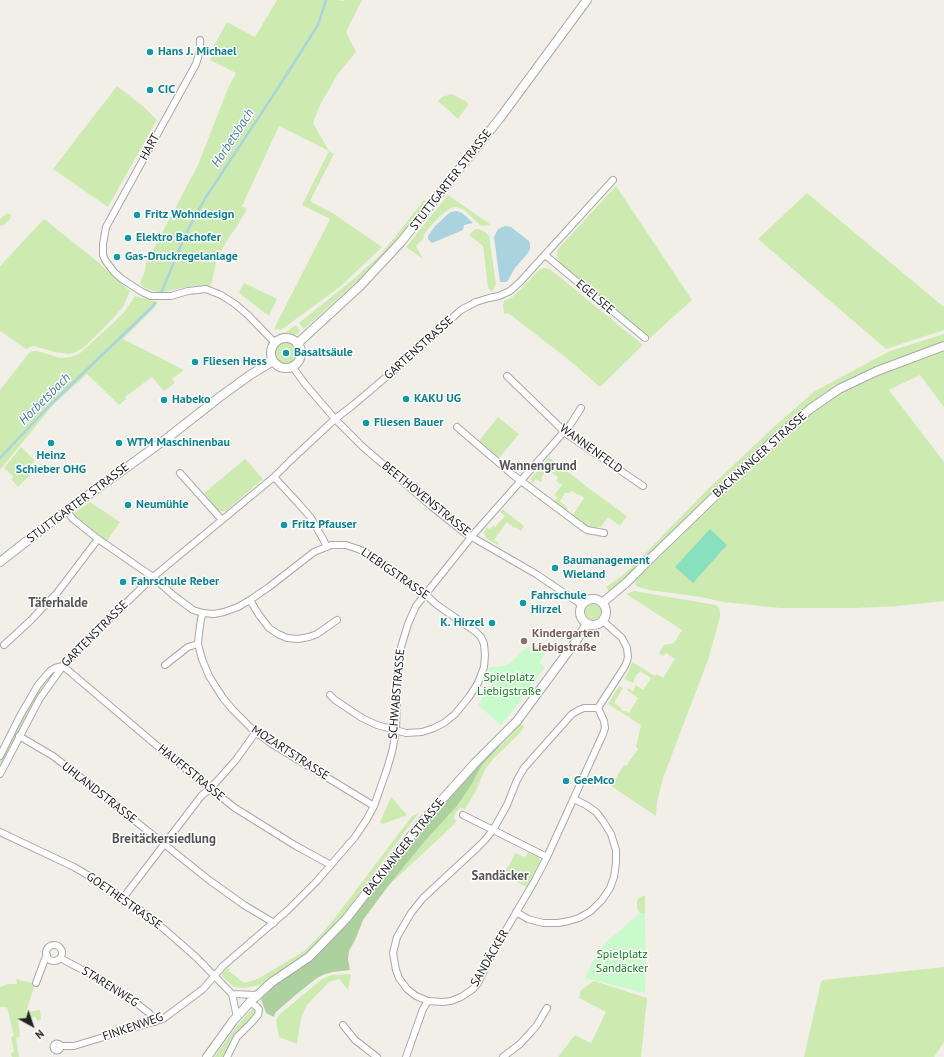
<!DOCTYPE html>
<html>
<head>
<meta charset="utf-8">
<style>
  body { margin:0 }
  #map { position:relative; width:944px; height:1057px; overflow:hidden; background:#f2efe9; font-family:"PT Sans",sans-serif }
  canvas { display:block }
  .north { position:absolute; left:12px; top:1005px; width:40px; height:40px; -webkit-text-stroke:3px #fff; paint-order:stroke; rotate:140deg; font-size:11px; font-weight:700; line-height:16px; text-align:center; color:#222 }
  .north::after { content:''; display:block; margin:auto; width:14px; height:18px; background:#222; clip-path:polygon(50% 0,100% 100%,50% 72%,0 100%) }
</style>
</head>
<body>
<div id="map">
<canvas width="944" height="1057"></canvas>
<div class="north">N</div>
</div>
<script>
const context = document.querySelector('canvas').getContext('2d');
context.lineJoin = 'round';
function fill(path, color) {
  context.fillStyle = color;
  context.fill(path, 'evenodd');
}
function shape(rows) {
  const path = new Path2D();
  for (const r of rows) {
    if (r.length === 3) {
      path.moveTo(r[0] + r[2], r[1]);
      path.arc(r[0], r[1], r[2], 0, 2 * Math.PI);
      continue;
    }
    path.moveTo(r[0], r[1]);
    for (let i = 2; i < r.length; i += 2) path.lineTo(r[i], r[i + 1]);
  }
  return path;
}
function stroke(path, color, width, dash) {
  context.strokeStyle = color;
  context.lineWidth = width;
  context.lineCap = dash ? 'butt' : 'round';
  context.setLineDash(dash || []);
  context.stroke(path);
}
function write(font, color, halo, rows, align = 'center') {
  context.font = font + ' "PT Sans",sans-serif';
  context.lineWidth = 3;
  context.setLineDash([]);
  context.textBaseline = 'middle';
  context.strokeStyle = halo;
  context.fillStyle = color;
  for (const [text, x, y, turn = 0] of rows) {
    context.save();
    context.translate(x, y);
    context.rotate((+turn || 0) * Math.PI / 180);
    context.textAlign = isNaN(turn) ? turn : align;
    if (halo) context.strokeText(text, 0, 0);
    context.fillText(text, 0, 0);
    context.restore();
  }
}
fill(shape([
  [277,0,337,0,343,1,344,0,362,0,346,32,356,52,337,75,320,105,313,123,329,151,334,154,310,201,334,214,382,247,341,286,281,330,277,329,276,330,274,329,330,219,302,205,329,151,279,126,242,206,247,209,236,228,229,237,217,258,211,286,206,285,192,286,164,292,157,292,147,289,142,286,140,283,145,271,146,263,198,165,228,88,236,73,210,60,216,49,213,47,227,22,255,37],
  [117,86,144,107,157,120,108,207,53,169],
  [452,94,467,102,468,104,468,105,458,119,438,101,442,97],
  [616,186,692,300,650,338,559,263,560,262,557,256,557,252,558,249],
  [807,193,944,307,944,330,886,349,758,239],
  [448,195,491,225,481,226,464,210,457,207,451,208,440,216,428,229,424,235,423,239,416,246,423,259,406,247],
  [424,200,426,201,423,209,377,262,363,276,304,329,299,323,356,277,379,256,395,237],
  [7,213,10,214,11,216,10,219,4,225,0,226,0,219],
  [44,219,98,262,123,285,130,291,123,307,104,328,83,348,76,352,69,354,55,352,34,346,30,347,26,349,0,331,0,266],
  [475,229,478,229,484,231,489,236,490,242,496,285,492,292,488,288,483,246,469,235],
  [544,268,547,268,551,270,643,345,600,387,569,360,508,313,504,314,503,305,504,301,511,298,516,294,539,270],
  [244,283,277,299,269,316,239,293],
  [135,296,158,302,154,308,123,339,184,370,172,379,175,383,164,391,152,377,125,397,126,399,119,405,87,374,53,405,0,470,0,390,28,354,32,351,37,351,61,358,71,357,79,354,112,324,124,312],
  [296,325,300,331,298,333,294,335,278,334,286,332],
  [944,334,944,342,841,384,823,394,808,406,624,580,609,591,606,587,619,578,631,568,709,488,776,425,815,391,890,351],
  [286,353,10],
  [944,351,944,407,920,375,889,390,944,462,944,601,898,606,857,608,780,608,724,602,700,597,650,590,638,587,635,584,636,580,709,509,803,420,818,407,844,391,875,377,916,360],
  [498,417,519,434,499,458,479,441],
  [21,447,35,461,29,467,34,471,18,487,12,480,13,476,4,468],
  [549,457,591,490,627,516,620,526,608,517,601,527,590,528,587,527,572,516,584,498,579,494,578,495,572,491,569,493,565,493,560,501,568,508,566,511,554,502,557,497,554,495,562,485,556,481,558,477,549,471,546,475,544,474,541,478,542,480,541,482,536,479,532,484,531,478],
  [245,459,263,479,226,511,218,511,204,493],
  [90,502,120,522,107,541,75,516,74,513],
  [502,509,524,526,521,531,515,527,514,528,507,522,494,540,499,543,498,545,487,539,485,537,484,532,487,527,490,529,493,526,495,527,505,516,500,512],
  [634,591,716,605,719,608,720,612,720,617,708,660,663,778,657,802,656,816,611,786,624,765,626,766,638,749,636,747,641,725,608,704,619,686,623,688,614,703,621,708,622,711,625,711,629,713,638,698,627,690,628,688,633,691,636,685,643,690,651,678,640,671,639,673,638,673,634,679,634,680,633,683,626,680,625,678,629,670,632,662,655,676,657,674,663,678,675,659,666,653,663,656,659,653,664,645,674,643,682,630,626,594],
  [593,612,8],
  [48,678,34,702,0,767,0,760,22,717,36,692],
  [521,724,524,727,519,734,494,758,486,768,482,776,476,791,465,809,460,808,456,812,454,817,456,822,446,832,389,885,425,841,457,806,472,784,482,765],
  [391,797,407,815,383,824,380,822],
  [419,813,341,918,327,934,307,954,260,985,245,988,234,987,225,979,222,976,223,972,228,968,230,969,229,971,244,983,258,979,304,951,324,931,337,915,412,816],
  [529,851,538,856,540,861,527,887,500,874,509,866,515,853,525,857],
  [642,896,645,896,645,914,640,913,637,908,637,902,638,899],
  [944,967,944,1042,934,1057,804,1057,821,982,823,980],
  [350,974,351,975,348,990,339,979,329,982,307,1005,301,1018,297,1044,279,1037,276,1021,277,1018,280,1014,322,979,332,975],
  [16,979,35,984,26,1012,40,1010,41,1020,37,1021,36,1017,30,1018,23,1018,22,1019,18,1019,20,1037,16,1038,19,1057,12,1057,11,1053,14,1052,11,1037,14,1036,7,1007,0,1007,0,987,8,984,17,984],
  [594,981,647,998,641,1057,558,1057,575,1035,591,1043,606,1012,579,998,581,990],
  [253,1008,255,1009,256,1011,254,1015,234,1036,224,1057,214,1057,235,1028]
]), '#cdebb0');
fill(shape([
  [499,745,500,746,482,765,472,784,457,806,425,841,389,885,363,920,356,938,349,951,348,959,350,970,333,972,325,974,317,978,298,993,275,1013,274,1017,266,1013,261,999,274,986,313,958,337,934,398,860,430,816]
]), '#add19e');
fill(shape([
  [529,647,538,648,547,651,539,663,545,667,522,699,501,725,478,705,490,685,485,680,489,667,504,666,509,664,526,648],
  [640,913,645,914,646,969,645,993,585,978,593,961,605,943]
]), '#c8facc');
fill(shape([
  [710,529,727,545,693,583,675,567]
]), '#88e0be');
fill(shape([
  [457,211,462,213,468,218,473,223,464,225,463,230,451,235,432,243,428,239,428,236,435,226,448,214,451,212],
  [505,226,511,227,529,241,530,244,530,249,528,253,515,268,507,282,500,282,494,237,498,229]
]), '#aad3df');
stroke(shape([
  [162,291,186,233,206,197,278,88,318,25,326,0],
  [0,458,52,403,152,307,155,303]
]), '#aad3df', 2.5);
const minor = shape([
  [200,40,200,51,196,64,106,227,103,244,103,255,105,260,114,272,122,279,142,292,151,296,171,296,188,291,206,289,221,295,235,304,248,315,275,343],
  [545,255,645,338],
  [292,366,305,384,335,419,362,446,431,506,465,533,536,574,582,605],
  [507,376,568,435,643,486],
  [457,427,513,475,584,528,587,530,604,533],
  [180,473,222,520],
  [274,477,298,503,311,518,323,539,327,547],
  [67,511,73,519,98,539,153,577,173,595,193,610,203,613,214,614,224,612,238,607,250,600,269,587,314,552,331,545,346,545,358,549,367,553,426,595,437,605,476,632,481,637,484,644,485,655,484,667,478,683,469,697,455,714,444,723,434,728,422,732,406,733,377,725,362,718,335,700,330,695],
  [250,600,259,615,269,628,278,634,287,638,298,639,309,637,317,634,337,620],
  [203,613,201,619,199,633,198,644,202,659,209,676,214,684,223,698,233,710,251,728,272,744,374,806],
  [4,645,29,622,57,593,98,539],
  [165,665,188,647,198,644],
  [19,736,53,756,84,780,209,880,244,905,274,923],
  [0,756,20,716,38,685,50,671,55,668,63,666,162,750,235,808,296,846,331,865],
  [0,774,40,698,63,666,97,631,153,577,274,477,290,461,335,419,352,406,398,367,461,310,476,302,489,298,499,296,510,291,520,282,613,180],
  [463,815,547,857,603,734,605,728,604,721,598,708,625,666,627,661,628,657,627,648,622,638,603,621],
  [0,832,74,867,106,886,150,917,172,936,197,958,232,994,237,1017],
  [547,857,534,882,493,952,478,983,473,989,461,997,451,1001,443,1002,428,1001,416,996,407,989,399,978,396,970,393,953,397,937,411,913,423,898,477,848,485,840,493,830,507,805,517,780,524,768,572,714,579,710,584,708,598,708],
  [123,898,202,795,210,789,235,761,256,732],
  [516,912,528,919,543,923,558,923,569,921,579,918,591,911,602,900,610,888,614,877,616,863,616,850,611,834,603,821,596,812,586,805,574,799],
  [54,953,8],
  [60,958,98,978,131,999,149,1013,155,1022],
  [36,983,45,959,47,955],
  [232,994,258,995],
  [343,1025,355,1040,377,1057],
  [57,1047,3.5],
  [61,1046,74,1046,163,1019,203,989,223,966,288,910,317,881,355,837,367,819,374,806,387,769,392,752,396,731,398,667,401,647,408,624,416,606,472,536,570,425,581,408],
  [227,1057,237,1037,252,1022,258,1015,259,1009,257,1007,250,1002],
  [406,1057,423,1009,428,1001],
  [503,1057,520,1044,531,1032,537,1025,547,1008]
]);
const tertiary = shape([
  [286,353,15],
  [297,344,360,286,401,242,500,118,587,0],
  [0,562,51,522,170,436,221,396,250,375,273,361],
  [593,612,13],
  [602,603,626,583,652,557,742,470,775,439,810,409,839,389,877,371,944,346],
  [207,1057,233,1021,250,1002,272,982,309,957,346,919,421,823,476,762,517,721,576,641,587,624]
]);
stroke(minor, '#a9a9a9', 8);
stroke(tertiary, '#a9a9a9', 10);
stroke(minor, '#fff', 6);
stroke(tertiary, '#fff', 8);
for (const [x, y, r, color] of [
  [150,52,4,"#0f9aa8"],
  [150,90,4,"#0f9aa8"],
  [137,215,4,"#0f9aa8"],
  [128,238,4,"#0f9aa8"],
  [117,257,4,"#0f9aa8"],
  [286,353,4,"#0f9aa8"],
  [195,362,4,"#0f9aa8"],
  [406,399,4,"#0f9aa8"],
  [164,400,4,"#0f9aa8"],
  [366,423,4,"#0f9aa8"],
  [51,443,4,"#0f9aa8"],
  [119,443,4,"#0f9aa8"],
  [128,505,4,"#0f9aa8"],
  [284,525,4,"#0f9aa8"],
  [555,568,4,"#0f9aa8"],
  [123,582,4,"#0f9aa8"],
  [523,603,4,"#0f9aa8"],
  [492,623,4,"#0f9aa8"],
  [524,641,4,"#8d6e63"],
  [566,781,4,"#0f9aa8"]
]) {
  const dot = new Path2D();
  dot.arc(x, y, r, 0, 2 * Math.PI);
  context.fillStyle = color;
  context.fill(dot);
  stroke(dot, '#fff', 1.5);
}
write('bold 12px', '#0d838f', '#fff', [
  ["Hans J. Michael",158,52],
  ["CIC",158,90],
  ["Fritz Wohndesign",145,215],
  ["Elektro Bachofer",136,238],
  ["Gas-Druckregelanlage",125,257],
  ["Basaltsäule",294,353],
  ["Fliesen Hess",203,362],
  ["KAKU UG",414,399],
  ["Habeko",172,400],
  ["Fliesen Bauer",374,423],
  ["WTM Maschinenbau",127,443],
  ["Heinz",51,456,"center"],
  ["Schieber OHG",51,470,"center"],
  ["Neumühle",136,505],
  ["Fritz Pfauser",292,525],
  ["Baumanagement",563,561],
  ["Wieland",563,575],
  ["Fahrschule Reber",131,582],
  ["Fahrschule",531,596],
  ["Hirzel",531,610],
  ["K. Hirzel",484,623,"right"],
  ["GeeMco",574,781]
], 'left');
write('12px', '#222', '#fff', [
  ["HART",150,147,-61],
  ["STUTTGARTER STRASSE",451,180,-52],
  ["EGELSEE",595,297,40],
  ["GARTENSTRASSE",419,348,-42],
  ["WANNENFELD",591,449,36],
  ["BACKNANGER STRASSE",760,455,-42],
  ["BEETHOVENSTRASSE",426,499,39],
  ["STUTTGARTER STRASSE",78,503,-37],
  ["LIEBIGSTRASSE",395,574,35],
  ["GARTENSTRASSE",95,634,-45],
  ["SCHWABSTRASSE",397,694,-85],
  ["MOZARTSTRASSE",290,753,33],
  ["HAUFFSTRASSE",191,773,39],
  ["UHLANDSTRASSE",99,793,38],
  ["BACKNANGER STRASSE",404,847,-51],
  ["GOETHESTRASSE",124,901,35],
  ["SANDÄCKER",490,958,-60],
  ["STARENWEG",110,987,32],
  ["FINKENWEG",133,1027,-19]
]);
write('bold 12px', '#785e54', '#fff', [
  ["Kindergarten",532,634],
  ["Liebigstraße",532,648]
], 'left');
write('12px', '#0c8416', '#fff', [
  ["Spielplatz",509,678],
  ["Liebigstraße",509,692],
  ["Spielplatz",622,955],
  ["Sandäcker",622,969]
]);
write('italic 13px', '#4a7aab', '#fff', [
  ["Horbetsbach",233,138,-57],
  ["Horbetsbach",45,399,-45]
]);
write('bold 13px', '#555', '#fff', [
  ["Wannengrund",538,466],
  ["Täferhalde",58,603],
  ["Breitäckersiedlung",164,839],
  ["Sandäcker",500,876]
]);
</script>
</body>
</html>
